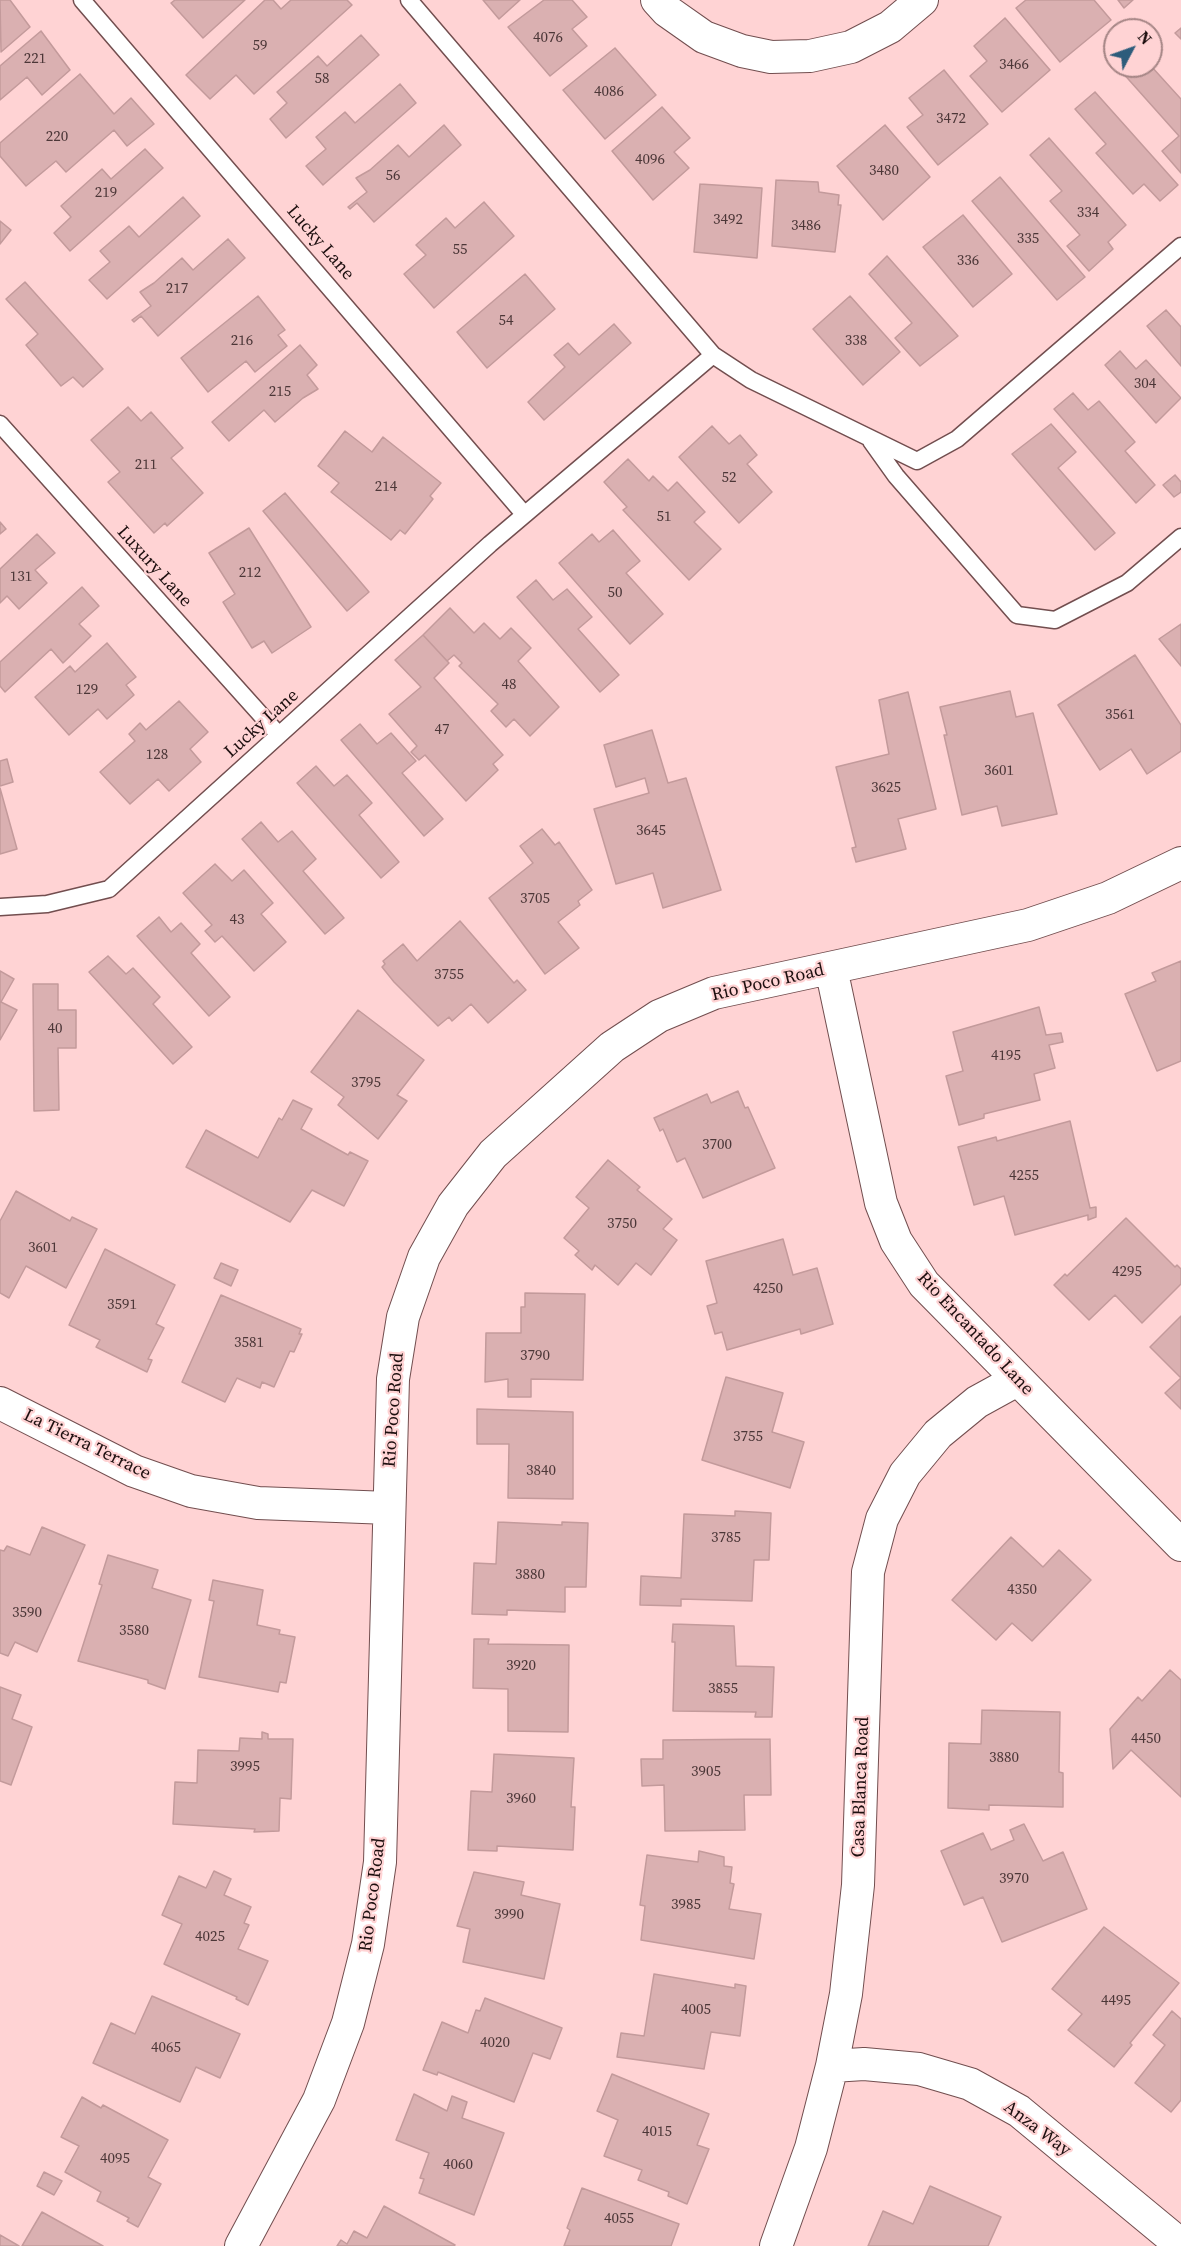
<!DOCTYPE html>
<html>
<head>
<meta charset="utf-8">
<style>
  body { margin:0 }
  #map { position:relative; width:1181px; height:2246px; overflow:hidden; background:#ffd3d4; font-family:"Source Serif 4",serif }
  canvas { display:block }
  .north { position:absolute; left:1103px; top:18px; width:60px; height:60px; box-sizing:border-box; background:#ffd3d4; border:2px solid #a58585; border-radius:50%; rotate:49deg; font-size:16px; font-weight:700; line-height:24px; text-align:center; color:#1d0f0f }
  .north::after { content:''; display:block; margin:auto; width:21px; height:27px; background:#2d5c7b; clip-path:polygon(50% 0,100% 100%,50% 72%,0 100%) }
</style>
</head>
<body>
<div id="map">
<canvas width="1181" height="2246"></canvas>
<div class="north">N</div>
</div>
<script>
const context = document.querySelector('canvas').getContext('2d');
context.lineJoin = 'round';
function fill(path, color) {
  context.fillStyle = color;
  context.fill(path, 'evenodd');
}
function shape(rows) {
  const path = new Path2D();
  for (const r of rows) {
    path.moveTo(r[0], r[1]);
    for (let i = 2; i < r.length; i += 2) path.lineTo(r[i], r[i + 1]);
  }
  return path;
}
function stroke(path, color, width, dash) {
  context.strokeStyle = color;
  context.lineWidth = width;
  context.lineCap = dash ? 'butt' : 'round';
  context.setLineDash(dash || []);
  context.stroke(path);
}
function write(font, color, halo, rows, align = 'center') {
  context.font = font + ' "Source Serif 4",serif';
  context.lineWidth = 4.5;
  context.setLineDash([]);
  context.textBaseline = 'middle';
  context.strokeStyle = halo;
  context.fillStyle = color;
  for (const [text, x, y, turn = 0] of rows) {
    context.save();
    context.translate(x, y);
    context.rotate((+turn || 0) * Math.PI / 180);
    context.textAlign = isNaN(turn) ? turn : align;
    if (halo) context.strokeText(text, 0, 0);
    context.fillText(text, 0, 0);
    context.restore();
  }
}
const building = shape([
  [0,0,10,0,30,27,1,52,0,0],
  [175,0,245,0,203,38,171,3,175,0],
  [265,0,273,0,281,9,291,0,347,0,352,5,254,94,236,75,210,99,186,75,265,0],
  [483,0,520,0,499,19,483,0],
  [544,0,572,0,587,17,572,29,587,46,550,76,508,27,544,0],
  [1026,0,1094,0,1111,20,1060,62,1016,8,1026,0],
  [1118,0,1133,0,1124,8,1118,0],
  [1005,18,1050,70,1002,112,970,76,987,61,974,46,1005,18],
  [1181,28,1181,39,1175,33,1181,28],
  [41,31,70,70,42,95,27,77,0,100,0,66,41,31],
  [361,35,379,55,286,138,270,119,287,103,277,92,318,56,327,66,361,35],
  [615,48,656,95,605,139,563,90,615,48],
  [1127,66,1151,66,1181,99,1181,173,1162,151,1179,136,1121,71,1127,66],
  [944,70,988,124,938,165,907,127,923,115,909,98,944,70],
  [80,74,114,114,131,98,154,124,127,146,114,130,66,172,56,161,26,186,0,156,0,143,80,74],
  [400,84,416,103,323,185,306,166,326,149,316,137,345,112,355,123,400,84],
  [1095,92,1178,185,1160,201,1144,184,1133,194,1096,153,1106,144,1075,109,1095,92],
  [662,107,690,138,674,152,689,168,653,200,612,151,662,107],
  [444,125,461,145,374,222,357,203,350,209,348,207,367,192,356,178,370,170,398,145,409,157,444,125],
  [885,125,930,177,883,220,837,166,885,125],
  [1049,138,1126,225,1108,242,1113,249,1089,271,1067,246,1080,235,1050,201,1062,191,1030,155,1049,138],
  [145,149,163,168,70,251,54,233,71,217,61,206,102,169,111,179,145,149],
  [1000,177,1085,277,1057,300,972,201,1000,177],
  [776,180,818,182,819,192,839,195,838,205,841,205,835,252,772,246,776,180],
  [700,184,762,188,757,258,694,252,700,184],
  [183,197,200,216,107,299,89,280,110,262,100,251,129,226,139,237,183,197],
  [484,202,514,236,434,308,404,274,426,255,416,245,446,218,455,228,484,202],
  [963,215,1012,274,973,307,923,247,963,215],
  [0,221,11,230,0,244,0,221],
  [228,239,245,258,158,336,141,316,134,322,132,320,151,306,140,292,154,283,182,258,193,270,228,239],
  [887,256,958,336,920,366,895,338,912,323,869,274,887,256],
  [525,274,555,309,487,368,457,332,525,274],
  [25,282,103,369,83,387,73,377,61,386,26,345,38,334,6,299,25,282],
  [258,296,285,330,278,335,287,346,255,372,246,361,208,392,181,358,258,296],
  [850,296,900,352,863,385,813,329,850,296],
  [1166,310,1181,327,1181,366,1147,326,1166,310],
  [614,324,631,343,544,420,528,402,565,367,554,355,568,343,579,355,614,324],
  [300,345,317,365,307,375,318,389,303,398,275,422,264,410,229,441,212,422,300,345],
  [1120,351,1136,369,1146,360,1181,398,1156,423,1105,365,1120,351],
  [1073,393,1088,410,1099,401,1135,442,1125,451,1155,485,1136,503,1054,409,1073,393],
  [128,407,141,421,151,412,183,448,171,458,203,493,167,526,165,523,154,533,108,482,120,472,91,440,128,407],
  [1051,424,1076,452,1058,468,1115,533,1095,550,1012,454,1051,424],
  [712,426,729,444,740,435,757,455,747,464,772,492,739,523,679,457,712,426],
  [345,431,372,452,383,437,441,483,430,496,433,499,405,534,400,530,391,540,331,492,339,483,318,466,345,431],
  [628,459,649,481,653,476,668,491,677,482,705,512,694,522,721,549,689,580,623,510,627,507,604,482,628,459],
  [1175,475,1181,482,1181,492,1174,497,1163,485,1175,475],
  [285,493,369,592,347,611,263,511,285,493],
  [0,522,6,529,0,534,0,522],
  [249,528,311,627,272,653,264,641,252,648,223,602,235,594,209,553,249,528],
  [613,530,640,561,626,573,663,614,630,644,559,563,592,534,599,542,613,530],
  [37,534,55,553,35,570,47,583,19,609,7,596,0,603,0,569,37,534],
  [536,580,553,600,567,589,592,617,578,629,619,675,600,692,517,597,536,580],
  [82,587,99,606,79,624,91,636,63,663,51,649,5,692,0,686,0,662,82,587],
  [450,608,474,633,484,623,500,639,511,628,531,648,518,661,559,707,530,736,514,719,506,727,491,711,498,704,459,666,462,663,454,655,447,661,423,635,450,608],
  [1181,624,1181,666,1159,639,1181,624],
  [423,635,449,663,434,678,503,755,493,764,498,770,466,801,425,755,419,760,411,752,417,746,389,714,421,687,395,660,423,635],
  [107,643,136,677,126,685,134,695,107,719,98,709,69,735,35,697,70,666,75,672,107,643],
  [1135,655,1181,725,1181,751,1147,774,1131,749,1100,770,1058,705,1135,655],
  [1010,691,1016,717,1033,713,1057,814,1002,826,997,806,962,815,944,735,947,735,940,707,1010,691],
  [908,692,936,809,898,819,906,849,856,862,852,848,856,847,836,767,889,754,879,700,908,692],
  [179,701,208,732,190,749,201,762,169,791,158,779,130,804,100,772,135,741,129,734,140,723,146,730,179,701],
  [360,724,377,744,391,733,416,761,402,773,443,819,424,836,341,740,360,724],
  [652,730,668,783,686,778,721,890,663,908,653,873,616,884,594,809,649,793,645,778,616,787,604,745,652,730],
  [7,759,13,782,0,786,0,761,7,759],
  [316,766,334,786,347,775,372,803,359,815,399,862,381,878,297,783,316,766],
  [0,788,17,849,0,854,0,788],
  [261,822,278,842,292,831,316,859,303,871,344,918,325,934,242,839,261,822],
  [542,829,555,845,559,842,592,890,578,901,580,905,558,922,579,948,545,974,489,898,533,863,520,846,542,829],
  [215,864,232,881,244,870,273,903,261,914,286,942,254,971,222,936,215,942,205,931,212,925,183,893,215,864],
  [159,917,171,932,181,923,200,944,191,953,230,997,209,1016,137,936,159,917],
  [460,921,514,983,517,980,526,990,488,1023,471,1004,452,1021,449,1017,438,1026,394,982,382,967,385,964,383,961,403,944,417,961,460,921],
  [108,956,126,974,133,968,160,997,153,1004,192,1047,173,1064,89,972,108,956],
  [1181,961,1181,1061,1157,1071,1125,994,1156,981,1152,973,1181,961],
  [0,971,14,979,1,1002,17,1010,0,1040,0,971],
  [33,984,58,984,58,1010,76,1010,76,1048,58,1048,59,1110,34,1111,33,984],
  [1039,1007,1046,1035,1061,1033,1063,1042,1049,1045,1055,1068,1034,1074,1040,1100,984,1114,984,1118,959,1125,946,1076,963,1071,953,1032,1039,1007],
  [358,1010,424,1060,397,1095,407,1101,378,1139,338,1105,344,1097,311,1072,358,1010],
  [738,1091,745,1108,748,1107,775,1168,703,1198,685,1158,677,1162,663,1129,660,1131,654,1118,707,1094,711,1103,738,1091],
  [293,1100,312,1109,301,1129,348,1155,350,1152,368,1161,344,1206,312,1190,290,1222,186,1167,206,1130,258,1158,279,1118,282,1120,293,1100],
  [1070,1121,1090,1208,1096,1207,1096,1217,1088,1220,1088,1215,1015,1235,1004,1196,974,1205,958,1147,996,1137,997,1141,1070,1121],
  [608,1160,640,1187,637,1190,672,1219,663,1229,677,1240,651,1275,636,1263,618,1285,595,1265,592,1270,575,1255,579,1251,564,1238,589,1208,576,1197,608,1160],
  [16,1191,70,1221,72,1217,97,1229,66,1288,26,1266,9,1298,0,1293,0,1221,16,1191],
  [1126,1218,1175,1267,1177,1265,1181,1269,1181,1284,1142,1323,1115,1295,1089,1320,1054,1285,1065,1274,1067,1276,1126,1218],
  [783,1239,793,1275,817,1268,833,1324,801,1334,800,1329,727,1350,722,1332,715,1334,707,1306,717,1303,706,1261,783,1239],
  [105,1249,175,1285,156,1324,164,1328,148,1359,152,1360,147,1372,96,1347,100,1340,69,1325,105,1249],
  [221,1263,238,1270,231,1286,214,1278,221,1263],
  [525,1293,585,1294,583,1380,531,1379,531,1397,508,1397,508,1379,485,1382,486,1333,521,1333,521,1307,525,1307,525,1293],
  [221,1295,301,1329,299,1334,302,1334,294,1352,290,1351,274,1387,262,1382,260,1388,237,1378,225,1402,182,1382,221,1295],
  [1181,1316,1181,1409,1165,1393,1181,1378,1150,1347,1181,1316],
  [726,1377,783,1393,772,1432,804,1442,790,1488,702,1460,726,1377],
  [477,1409,573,1412,573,1499,508,1498,509,1444,477,1444,477,1409],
  [735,1511,771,1513,769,1560,754,1560,752,1601,681,1599,681,1606,640,1605,641,1576,681,1578,684,1514,735,1516,735,1511],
  [498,1522,562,1525,562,1522,588,1523,586,1587,565,1587,565,1612,507,1610,507,1615,472,1614,474,1563,496,1564,498,1522],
  [42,1527,85,1545,37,1652,15,1642,8,1656,0,1653,0,1550,4,1551,7,1546,30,1555,42,1527],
  [1011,1537,1043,1567,1059,1550,1091,1580,1032,1641,1012,1623,996,1640,952,1600,1011,1537],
  [108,1555,158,1570,152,1588,191,1600,165,1689,148,1683,148,1680,78,1661,102,1585,99,1584,108,1555],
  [213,1580,263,1590,257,1625,280,1630,279,1634,295,1637,286,1683,280,1682,278,1692,199,1677,214,1601,209,1600,213,1580],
  [673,1624,734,1626,736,1666,774,1667,772,1717,755,1717,756,1712,673,1711,675,1642,672,1642,673,1624],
  [474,1639,489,1639,488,1644,569,1645,568,1732,508,1731,508,1689,473,1688,474,1639],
  [1170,1670,1181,1680,1181,1797,1131,1750,1113,1769,1110,1729,1138,1697,1142,1701,1170,1670],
  [0,1687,21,1695,12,1719,32,1727,11,1785,0,1781,0,1687],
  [982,1710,1060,1712,1059,1772,1063,1773,1063,1807,989,1805,989,1810,948,1808,949,1743,981,1744,982,1710],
  [262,1732,268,1734,268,1739,293,1739,291,1799,280,1798,279,1831,254,1832,255,1829,173,1824,175,1782,197,1783,198,1750,239,1751,240,1738,262,1739,262,1732],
  [770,1739,771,1795,744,1795,745,1830,665,1831,664,1785,642,1786,641,1759,663,1759,663,1740,770,1739],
  [494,1754,574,1758,571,1807,575,1807,573,1850,497,1846,497,1851,468,1850,471,1791,492,1792,494,1754],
  [1024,1824,1043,1861,1063,1852,1087,1909,1002,1942,983,1897,964,1905,941,1851,983,1833,991,1850,1014,1840,1010,1830,1024,1824],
  [699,1851,724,1857,724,1866,732,1867,730,1883,734,1884,729,1909,761,1914,754,1959,641,1940,645,1906,640,1905,647,1855,698,1862,699,1851],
  [214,1871,231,1879,224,1895,251,1907,244,1923,249,1925,238,1949,268,1961,248,2005,236,1999,237,1997,164,1964,182,1924,162,1915,179,1876,206,1888,214,1871],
  [474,1872,524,1882,521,1895,560,1904,544,1979,463,1962,470,1929,457,1926,474,1872],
  [1104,1927,1179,1983,1130,2043,1132,2045,1114,2067,1068,2030,1082,2014,1052,1989,1104,1927],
  [654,1974,735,1988,735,1984,746,1986,740,2036,711,2032,704,2069,617,2057,621,2033,644,2036,654,1974],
  [152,1996,240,2034,220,2078,196,2067,180,2102,93,2063,111,2023,135,2034,152,1996],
  [485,1998,562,2028,550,2059,533,2053,514,2102,438,2072,437,2075,423,2070,442,2022,468,2033,476,2010,480,2011,485,1998],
  [1172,2011,1181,2019,1181,2100,1171,2112,1135,2083,1165,2045,1153,2035,1172,2011],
  [612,2074,709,2114,697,2145,709,2149,687,2204,668,2196,669,2192,638,2180,642,2170,604,2156,618,2120,597,2111,612,2074],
  [414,2094,447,2111,452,2096,467,2102,462,2118,504,2133,474,2215,419,2193,424,2179,420,2178,429,2153,396,2140,414,2094],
  [82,2097,101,2108,103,2105,168,2140,148,2177,161,2184,138,2227,127,2221,129,2218,97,2201,101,2192,65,2172,79,2146,61,2137,82,2097],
  [44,2172,62,2181,54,2195,37,2186,44,2172],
  [930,2186,1001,2217,988,2246,868,2246,883,2211,913,2224,930,2186],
  [582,2188,679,2224,671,2246,564,2246,570,2230,567,2228,582,2188],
  [384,2206,455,2245,454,2246,337,2246,341,2240,347,2244,354,2231,367,2238,384,2206],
  [42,2212,103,2246,22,2246,42,2212],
  [0,2235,19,2246,0,2246,0,2235]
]);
fill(building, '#dab0b1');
stroke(building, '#c39a9b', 1.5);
const service = shape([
  [82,0,524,514],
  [409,0,713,355,751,380,917,461,957,439,1181,246],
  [0,424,279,735],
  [871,441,896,476,1017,615,1055,620,1127,583,1181,537],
  [0,907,47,904,109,889,490,544,713,355]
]);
const minor = shape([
  [657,0,667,11,704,37,742,51,771,57,810,56,851,47,890,27,922,0],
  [831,968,881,1203,896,1241,924,1284,1181,1545],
  [0,1403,134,1471,191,1491,258,1503,389,1508],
  [832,2066,864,2064,919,2069,970,2084,1019,2111,1181,2245],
  [241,2246,319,2100,348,2023,368,1944,380,1862,393,1379,403,1317,424,1257,453,1205,493,1154,612,1047,659,1016,714,993,1028,925,1108,898,1181,863],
  [776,2246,811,2148,832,2066,846,1994,858,1885,868,1572,882,1519,905,1474,938,1434,977,1402,1017,1380]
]);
stroke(service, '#724e4f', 19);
stroke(minor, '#724e4f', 34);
stroke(service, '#fff', 16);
stroke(minor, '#fff', 32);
write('15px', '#4c3738', null, [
  ["4076",548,38],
  ["59",260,46],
  ["221",35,59],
  ["3466",1014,65],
  ["58",322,79],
  ["4086",609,92],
  ["3472",951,119],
  ["220",57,137],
  ["4096",650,160],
  ["3480",884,171],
  ["56",393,176],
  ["219",106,193],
  ["334",1088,213],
  ["3492",728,220],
  ["3486",806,226],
  ["335",1028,239],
  ["55",460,250],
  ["336",968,261],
  ["217",177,289],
  ["54",506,321],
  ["216",242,341],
  ["338",856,341],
  ["304",1145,384],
  ["215",280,392],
  ["211",146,465],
  ["52",729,478],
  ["214",386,487],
  ["51",664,517],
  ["212",250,573],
  ["131",21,577],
  ["50",615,593],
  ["48",509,685],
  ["129",87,690],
  ["3561",1120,715],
  ["47",442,730],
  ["128",157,755],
  ["3601",999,771],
  ["3625",886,788],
  ["3645",651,831],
  ["3705",535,899],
  ["43",237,920],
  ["3755",449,975],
  ["40",55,1029],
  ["4195",1006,1056],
  ["3795",366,1083],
  ["3700",717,1145],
  ["4255",1024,1176],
  ["3750",622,1224],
  ["3601",43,1248],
  ["4295",1127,1272],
  ["4250",768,1289],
  ["3591",122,1305],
  ["3581",249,1343],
  ["3790",535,1356],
  ["3755",748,1437],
  ["3840",541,1471],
  ["3785",726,1538],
  ["3880",530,1575],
  ["4350",1022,1590],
  ["3590",27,1613],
  ["3580",134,1631],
  ["3920",521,1666],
  ["3855",723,1689],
  ["4450",1146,1739],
  ["3880",1004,1758],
  ["3995",245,1767],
  ["3905",706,1772],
  ["3960",521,1799],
  ["3970",1014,1879],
  ["3985",686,1905],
  ["3990",509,1915],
  ["4025",210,1937],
  ["4495",1116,2001],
  ["4005",696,2010],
  ["4020",495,2043],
  ["4065",166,2048],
  ["4015",657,2132],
  ["4095",115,2159],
  ["4060",458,2165],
  ["4055",619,2219]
]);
write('18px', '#1d0f0f', '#ffd3d4', [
  ["Lucky Lane",320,243,49],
  ["Luxury Lane",154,567,48],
  ["Lucky Lane",262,724,-42],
  ["Rio Poco Road",768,983,-13],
  ["Rio Encantado Lane",975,1334,47],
  ["Rio Poco Road",394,1410,-86],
  ["La Tierra Terrace",87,1445,26],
  ["Casa Blanca Road",861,1787,-88],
  ["Rio Poco Road",373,1895,-83],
  ["Anza Way",1037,2129,37]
]);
</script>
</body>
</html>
